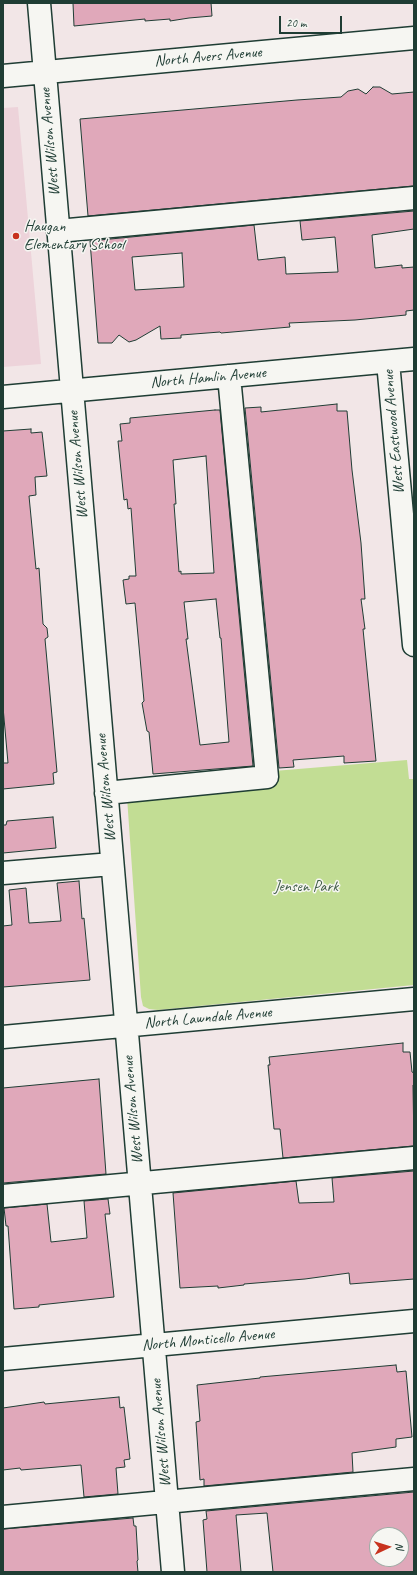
<!DOCTYPE html>
<html>
<head>
<meta charset="utf-8">
<style>
  body { margin:0 }
  #map { position:relative; width:417px; height:1575px; overflow:hidden; background:#f2e6e7; font-family:Caveat,sans-serif }
  canvas { display:block }
  .frame { position:absolute; inset:0; border:4px solid #1f3d34; pointer-events:none }
  .north { position:absolute; left:369px; top:1527px; width:40px; height:40px; box-sizing:border-box; background:#f6f6f2; border:1px solid #a0aca6; border-radius:50%; rotate:86deg; font-size:11px; font-weight:700; line-height:16px; text-align:center; color:#1f3d34 }
  .north::after { content:''; display:block; margin:auto; width:14px; height:18px; background:#c8321e; clip-path:polygon(50% 0,100% 100%,50% 72%,0 100%) }
  .scale { position:absolute; left:279px; top:16px; width:63px; height:18px; box-sizing:border-box; border:2px solid #1f3d34; border-top:0; padding-left:5px; font-size:12px; line-height:14px; white-space:nowrap; color:#1f3d34; -webkit-text-stroke:3px #f6f6f2; paint-order:stroke }
</style>
</head>
<body>
<div id="map">
<canvas width="417" height="1575"></canvas>
<div class="frame"></div>
<div class="north">N</div>
<div class="scale">20 m</div>
</div>
<script>
const context = document.querySelector('canvas').getContext('2d');
context.lineJoin = 'round';
function fill(path, color) {
  context.fillStyle = color;
  context.fill(path, 'evenodd');
}
function shape(rows) {
  const path = new Path2D();
  for (const r of rows) {
    path.moveTo(r[0], r[1]);
    for (let i = 2; i < r.length; i += 2) path.lineTo(r[i], r[i + 1]);
  }
  return path;
}
function stroke(path, color, width, dash) {
  context.strokeStyle = color;
  context.lineWidth = width;
  context.lineCap = dash ? 'butt' : 'round';
  context.setLineDash(dash || []);
  context.stroke(path);
}
function write(font, color, halo, rows, align = 'center') {
  context.font = font + ' Caveat,sans-serif';
  context.lineWidth = 3;
  context.setLineDash([]);
  context.textBaseline = 'middle';
  context.strokeStyle = halo;
  context.fillStyle = color;
  for (const [text, x, y, turn = 0] of rows) {
    context.save();
    context.translate(x, y);
    context.rotate((+turn || 0) * Math.PI / 180);
    context.textAlign = isNaN(turn) ? turn : align;
    if (halo) context.strokeText(text, 0, 0);
    context.fillText(text, 0, 0);
    context.restore();
  }
}
fill(shape([
  [18,107,41,364,3,367,3,108]
]), '#edd3da');
fill(shape([
  [407,760,409,779,414,779,414,985,158,1010,149,1009,143,1006,141,997,127,797,274,771]
]), '#c2dd94');
const building = shape([
  [73,3,211,3,212,16,189,18,170,21,170,19,145,21,145,19,74,26,73,3],
  [373,87,380,87,392,94,414,92,414,186,88,216,80,119,297,100,341,97,348,91,358,89,366,94,373,87],
  [414,211,414,229,372,235,375,268,402,265,402,268,414,267,414,310,406,311,406,315,355,320,289,323,290,327,221,333,220,332,181,335,181,338,161,339,160,326,136,340,129,342,119,335,112,343,98,343,90,241,254,225,258,260,285,257,286,274,338,272,335,237,302,240,300,221,414,211],
  [182,253,184,287,135,290,132,257,182,253],
  [337,404,337,411,347,411,352,470,361,543,365,599,361,599,365,629,363,629,376,761,344,763,344,756,293,760,294,767,279,768,245,408,261,407,261,412,337,404],
  [215,410,220,410,253,766,153,774,149,732,147,731,142,703,144,701,135,603,126,604,123,580,129,579,129,576,136,576,131,508,128,509,127,499,124,500,118,441,122,441,120,424,130,423,130,418,215,410],
  [206,456,214,573,181,574,181,571,179,572,174,504,176,504,173,460,206,456],
  [216,599,220,638,221,638,229,742,200,745,186,639,188,639,184,602,216,599],
  [31,429,31,433,42,432,47,476,35,477,36,495,29,496,36,569,39,568,43,624,47,628,48,637,45,639,57,772,53,773,54,784,3,789,3,763,8,763,3,707,3,431,31,429],
  [53,817,56,848,3,853,3,825,6,825,7,821,53,817],
  [79,881,82,919,84,918,90,980,3,987,3,926,12,925,9,890,26,888,29,923,61,921,57,883,79,881],
  [403,1043,403,1052,410,1052,412,1072,414,1073,414,1084,413,1085,414,1146,283,1158,280,1129,274,1129,268,1065,270,1065,269,1057,403,1043],
  [99,1079,106,1174,3,1183,3,1088,99,1079],
  [414,1171,414,1279,350,1284,349,1273,305,1279,244,1284,244,1285,218,1288,218,1286,180,1288,173,1193,296,1181,299,1203,334,1202,332,1178,414,1171],
  [108,1199,110,1214,105,1214,114,1297,39,1305,39,1307,14,1309,8,1226,6,1226,4,1208,47,1204,51,1242,87,1238,84,1201,108,1199],
  [396,1365,397,1372,406,1371,412,1437,396,1439,396,1447,352,1453,353,1472,204,1486,204,1479,200,1480,196,1422,200,1421,197,1385,260,1378,260,1377,396,1365],
  [119,1397,120,1408,124,1407,130,1459,124,1460,125,1467,116,1468,118,1494,84,1497,81,1465,21,1470,20,1468,3,1470,3,1408,44,1402,45,1404,119,1397],
  [414,1492,414,1572,273,1572,267,1513,236,1515,241,1572,207,1572,203,1520,207,1519,206,1511,414,1492],
  [377,1535,401,1535,401,1559,377,1559,377,1535],
  [133,1518,134,1526,136,1526,138,1560,137,1561,138,1572,3,1572,3,1529,133,1518]
]);
fill(building, '#e0a8ba');
stroke(building, '#1f3d34', 1);
const minor = shape([
  [39,3,173,1572],
  [3,76,414,38],
  [58,231,414,198],
  [388,362,414,645],
  [3,397,414,359],
  [106,793,267,777,229,376],
  [3,873,112,864],
  [3,1037,414,999],
  [3,1196,414,1158],
  [3,1359,414,1321],
  [3,1517,414,1479]
]);
stroke(minor, '#1f3d34', 25);
stroke(minor, '#f6f6f2', 22);
for (const [x, y, r, color] of [
  [16,236,4,"#c8321e"]
]) {
  const dot = new Path2D();
  dot.arc(x, y, r, 0, 2 * Math.PI);
  context.fillStyle = color;
  context.fill(dot);
  stroke(dot, '#f6f6f2', 1.5);
}
write('16px', '#1f3d34', '#f6f6f2', [
  ["North Avers Avenue",208,57,-5],
  ["West Wilson Avenue",50,142,-95],
  ["North Hamlin Avenue",208,378,-5],
  ["West Eastwood Avenue",394,432,-95],
  ["West Wilson Avenue",78,465,-95],
  ["West Wilson Avenue",106,788,-95],
  ["North Lawndale Avenue",208,1018,-5],
  ["West Wilson Avenue",133,1110,-95],
  ["North Monticello Avenue",208,1340,-5],
  ["West Wilson Avenue",161,1433,-95]
]);
write('16px', '#1f3d34', '#f6f6f2', [
  ["Haugan",24,227],
  ["Elementary School",24,245]
], 'left');
write('16px', '#405d47', '#f6f6f2', [
  ["Jensen Park",306,887]
]);
</script>
</body>
</html>
